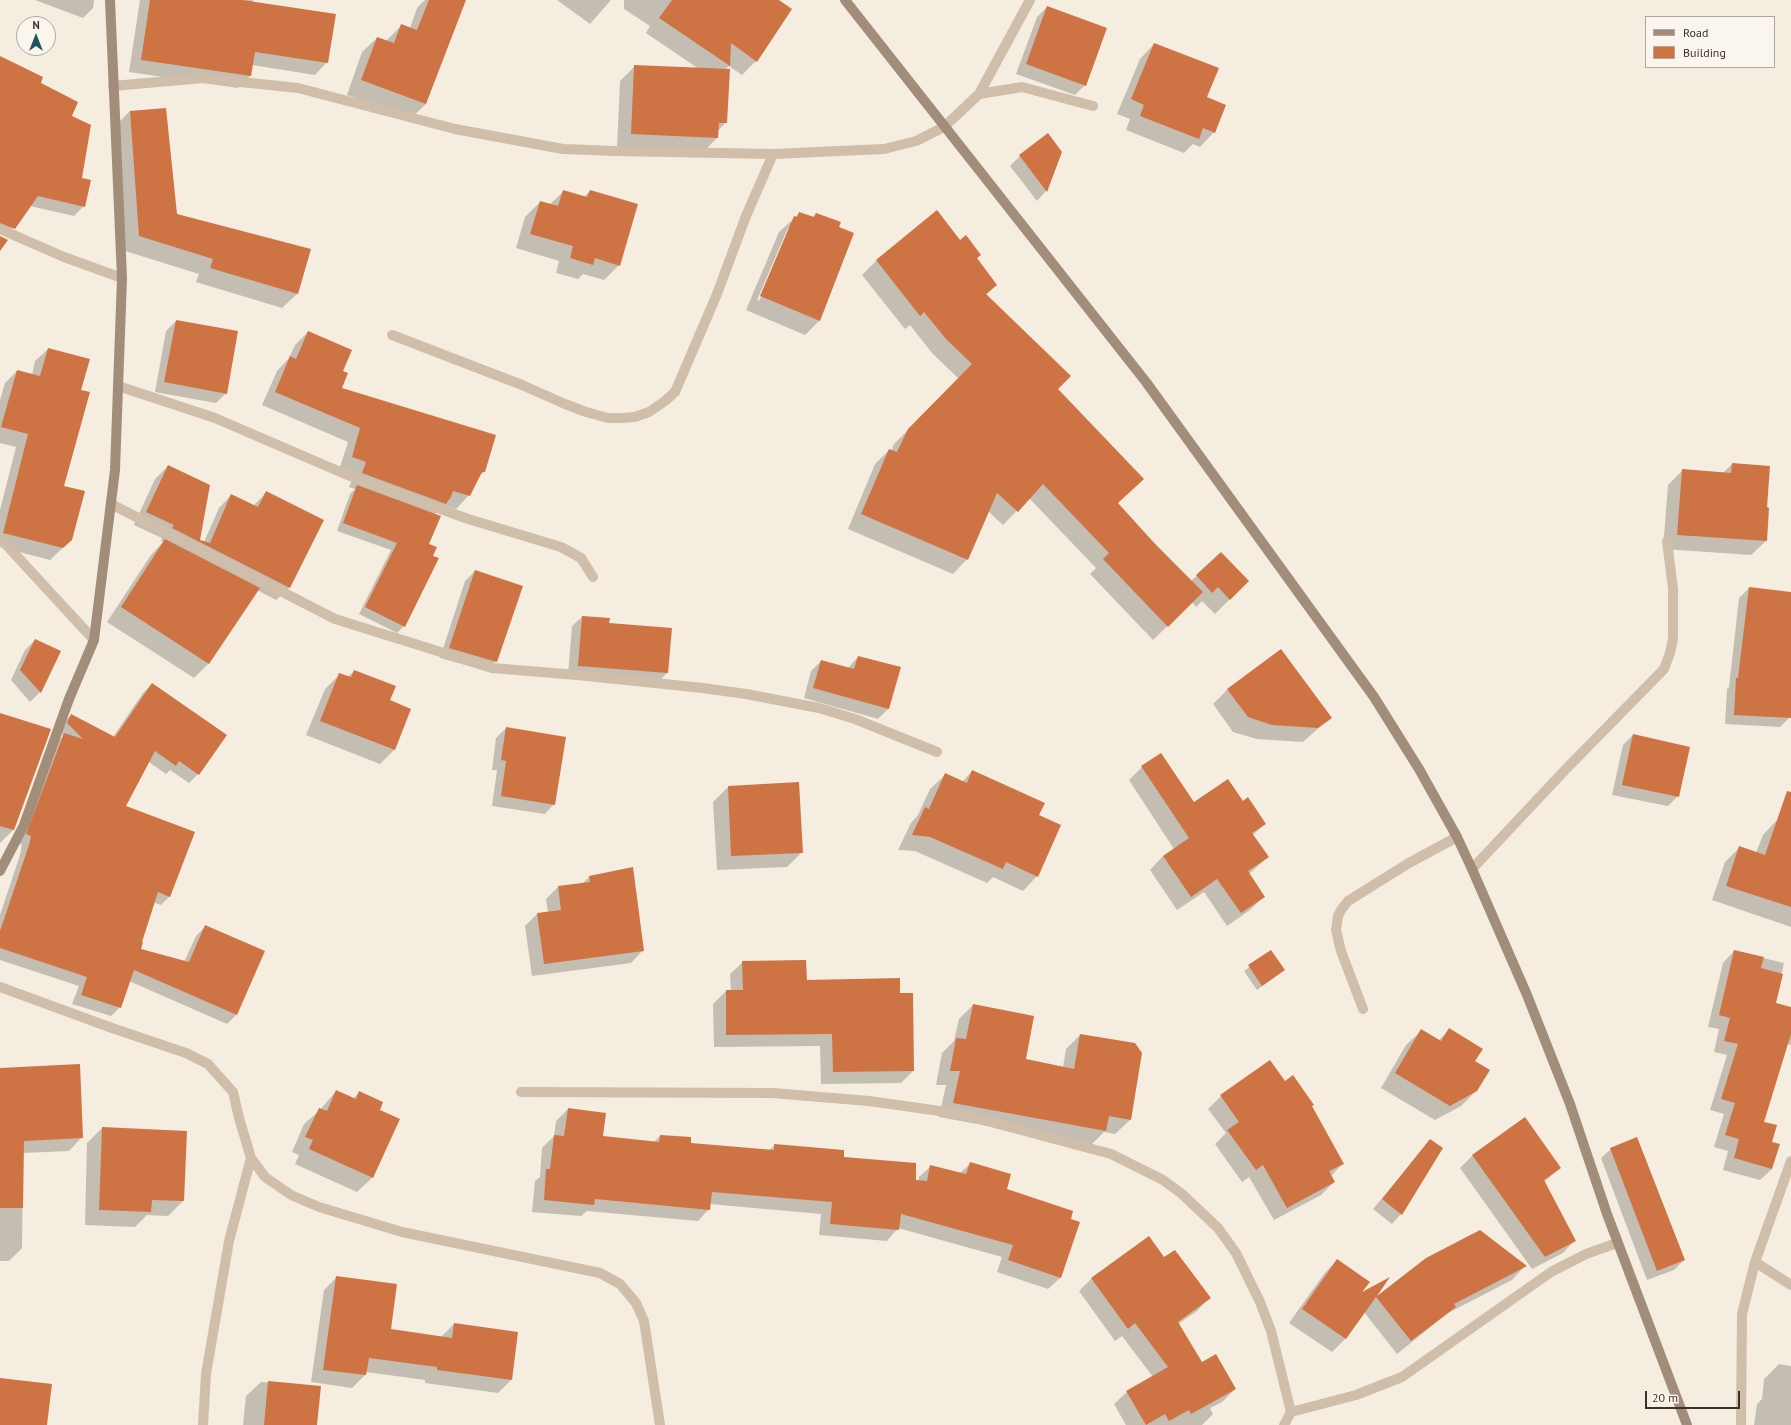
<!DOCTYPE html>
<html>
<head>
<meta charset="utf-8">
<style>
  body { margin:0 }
  #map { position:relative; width:1791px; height:1425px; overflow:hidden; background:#f5eddf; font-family:"PT Sans",sans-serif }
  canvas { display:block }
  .legend { position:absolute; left:1645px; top:16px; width:130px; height:52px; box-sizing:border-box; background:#fbf6ed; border:1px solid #aea79f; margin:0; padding:5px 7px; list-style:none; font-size:12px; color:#3b312a }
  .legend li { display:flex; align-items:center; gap:8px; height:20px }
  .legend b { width:20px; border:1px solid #aea79f }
  .north { position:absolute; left:16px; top:16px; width:40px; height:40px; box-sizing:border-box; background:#fbf6ed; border:1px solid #aea79f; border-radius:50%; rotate:0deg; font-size:11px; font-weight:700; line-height:16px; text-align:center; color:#3b312a }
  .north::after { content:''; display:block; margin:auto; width:14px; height:18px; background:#1c5560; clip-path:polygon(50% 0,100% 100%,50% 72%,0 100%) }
  .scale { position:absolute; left:1645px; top:1391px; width:95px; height:18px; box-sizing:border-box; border:2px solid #3b312a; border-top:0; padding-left:5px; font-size:12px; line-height:14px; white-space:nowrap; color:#3b312a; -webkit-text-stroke:3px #fbf6ed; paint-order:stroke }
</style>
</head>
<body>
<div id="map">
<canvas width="1791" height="1425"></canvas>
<ul class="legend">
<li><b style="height:5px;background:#a28d7b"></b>Road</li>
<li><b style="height:11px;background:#ce7344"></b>Building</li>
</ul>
<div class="north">N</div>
<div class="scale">20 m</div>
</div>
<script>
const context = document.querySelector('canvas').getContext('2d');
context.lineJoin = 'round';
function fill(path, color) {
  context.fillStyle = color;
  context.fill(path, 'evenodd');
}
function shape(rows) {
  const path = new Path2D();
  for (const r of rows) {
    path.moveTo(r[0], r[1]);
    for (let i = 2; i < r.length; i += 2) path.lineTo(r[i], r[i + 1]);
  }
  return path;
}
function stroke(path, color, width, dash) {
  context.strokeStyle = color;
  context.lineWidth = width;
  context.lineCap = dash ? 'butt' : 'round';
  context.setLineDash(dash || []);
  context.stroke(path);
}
fill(shape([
  [35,0,94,0,93,8,83,18],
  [140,0,253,0,253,3,327,62,315,75,252,65,250,76,238,88,129,72],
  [425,0,450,0,426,104,411,118,347,95,362,52,377,38,386,41,402,25,410,28,417,8],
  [557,0,611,0,590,24],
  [624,0,779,0,756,61,742,75,729,66,725,70,726,122,718,131,718,137,703,152,617,148,620,81,635,66,699,69,646,33,650,26,624,9],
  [1047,7,1085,85,1075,95,1016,74,1037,17],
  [1154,44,1206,98,1214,132,1200,147,1193,144,1184,153,1126,130,1130,119,1117,114,1140,59],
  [0,57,71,116,84,206,74,216,30,206,20,221,10,230,0,225],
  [165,109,176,215,297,294,282,308,196,282,199,274,125,251,115,126,130,111],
  [1048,134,1061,152,1046,191,1037,201,1010,166,1020,156],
  [564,191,584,197,590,191,619,265,604,280,583,274,578,279,556,273,559,261,516,248,525,217,540,202,549,205],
  [936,211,996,285,986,295,1057,389,1117,504,1191,581,1221,553,1248,581,1215,614,1202,601,1196,607,1192,602,1153,640,1090,574,1096,568,1029,498,1003,525,988,511,967,559,953,574,848,529,875,464,889,450,891,451,894,444,959,379,932,353,910,325,905,329,862,275,876,261],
  [800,213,812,218,816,214,819,321,805,335,746,310,779,232],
  [788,228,790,228,759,301,757,300],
  [176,321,226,393,216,403,155,392,166,331],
  [308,332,342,372,340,388,484,472,478,477,469,495,456,509,444,505,434,515,404,626,397,633,359,614,391,550,337,531,350,494,355,489,349,487,354,475,339,470,348,442,262,405,277,371,289,358,295,345],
  [48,349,80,391,63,487,72,539,50,560,0,547,0,510,16,447,0,443,0,400,5,383,17,371,32,375,35,361],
  [1732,464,1766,508,1766,541,1751,555,1663,549,1668,485,1683,470,1723,473],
  [168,466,199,540,204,542,219,508,231,495,253,506,267,492,323,521,289,588,276,600,257,590,208,664,194,678,107,622,151,555,163,542,161,541,162,538,134,525,155,479],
  [475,571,496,661,487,671,440,658,465,581],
  [1749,588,1791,593,1790,717,1780,727,1725,724,1727,689,1729,687,1739,598],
  [582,617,608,624,667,673,657,683,568,675,572,626],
  [35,640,60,651,40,692,30,702,11,680,25,650],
  [1280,650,1330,718,1303,742,1257,739,1233,732,1213,704,1227,690],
  [858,657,900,668,888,709,878,719,804,698,811,671,821,661,848,668],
  [354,671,389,700,394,750,380,764,306,735,325,689,340,674,348,677],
  [152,684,225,735,198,774,189,783,170,770,166,774,149,762,125,807,170,896,161,905,153,902,140,949,184,962,196,936,205,927,236,1015,227,1024,129,981,120,1007,111,1016,72,1004,79,986,0,960,0,915,20,855,22,845,18,843,55,744,63,736,59,732,62,724,71,715,113,737,143,693],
  [0,714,50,730,13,830,0,843],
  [506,728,554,804,545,814,492,806,497,770,492,770,496,738],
  [1633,735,1678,796,1668,806,1612,795,1623,745],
  [1142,767,1194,803,1265,824,1253,835,1268,857,1249,874,1264,896,1250,910,1227,926,1204,892,1177,910,1150,870,1163,856,1174,849,1129,780],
  [972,771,1038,816,1037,876,1023,891,993,877,987,883,915,851,898,850,911,823,918,815,930,789,945,775,962,782],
  [728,787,802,852,787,867,717,870,713,802],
  [1777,820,1791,825,1791,927,1712,900,1725,862,1740,847,1756,853,1763,835],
  [589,877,643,950,631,963,532,976,525,926,537,914,548,912,546,899,558,887,582,884],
  [1271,951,1284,970,1257,990,1244,971],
  [1734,951,1784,963,1775,1003,1791,1008,1791,1045,1787,1044,1763,1122,1771,1142,1772,1169,1760,1180,1723,1170,1728,1151,1714,1147,1724,1114,1710,1110,1727,1055,1714,1052,1719,1029,1708,1027,1723,963],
  [743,962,806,981,899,994,913,1071,901,1083,821,1084,820,1046,714,1047,713,1004,726,991,731,991,730,974],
  [973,1005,1024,1060,1063,1067,1066,1049,1080,1035,1130,1120,1115,1134,1104,1132,1091,1145,939,1117,946,1085,936,1085,942,1053,954,1041,959,1019],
  [1449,1030,1474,1062,1476,1091,1461,1106,1435,1120,1381,1088,1406,1045,1421,1031,1438,1041],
  [0,1069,82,1137,69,1151,23,1153,22,1248,9,1261,0,1261],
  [1285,1082,1311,1107,1343,1163,1331,1176,1334,1182,1321,1195,1274,1220,1249,1177,1242,1182,1215,1144,1226,1133,1208,1109,1221,1096],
  [336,1091,353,1099,359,1092,378,1110,398,1119,372,1178,357,1192,295,1164,299,1155,292,1152,304,1124,320,1110],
  [568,1109,602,1137,654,1142,660,1136,690,1144,768,1151,775,1145,843,1158,915,1180,918,1181,919,1177,931,1166,960,1173,970,1164,1006,1189,1079,1223,1060,1278,1048,1289,997,1272,1002,1257,898,1228,887,1241,819,1235,821,1214,710,1204,709,1209,698,1221,587,1211,581,1216,532,1212,535,1181,540,1177,542,1148,554,1136,556,1121],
  [102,1128,183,1201,168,1216,147,1215,135,1227,85,1225,87,1143],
  [1430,1141,1401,1214,1392,1224,1373,1209],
  [1611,1149,1684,1260,1674,1270,1647,1280,1601,1158],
  [1473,1155,1560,1168,1544,1182,1575,1240,1563,1253,1532,1269,1460,1168],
  [1148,1237,1164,1259,1209,1298,1197,1311,1178,1324,1202,1364,1235,1389,1222,1402,1210,1408,1213,1414,1202,1425,1126,1425,1114,1404,1127,1392,1153,1377,1122,1336,1115,1341,1079,1291,1091,1279],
  [1426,1259,1525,1266,1512,1280,1448,1313,1397,1354,1364,1312,1345,1339,1332,1352,1289,1323,1324,1274,1337,1260,1358,1295,1373,1300],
  [337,1277,390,1330,441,1337,454,1324,511,1380,498,1393,425,1383,425,1380,366,1372,365,1375,352,1388,311,1382,324,1290],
  [1779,1364,1791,1366,1791,1425,1754,1425,1757,1404,1762,1399,1764,1379],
  [261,1382,320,1387,316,1425,243,1425,246,1396]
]), '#0003');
fill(shape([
  [150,0,242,0,336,14,328,63,255,52,251,76,141,60],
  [429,0,466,0,426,104,361,80,377,37,394,43,401,24,417,30],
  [672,0,779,0,792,9,757,62,731,43,730,66,659,18],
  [1047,6,1107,28,1086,86,1026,64],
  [1154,43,1219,68,1207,97,1226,105,1215,133,1203,128,1199,139,1140,116,1144,105,1131,99],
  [0,56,43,77,41,83,78,102,72,116,91,125,82,178,91,180,85,207,38,196,15,229,0,223],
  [634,65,730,69,727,123,719,123,718,138,631,134],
  [166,108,177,214,311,249,298,294,210,268,213,259,139,236,130,111],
  [1048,133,1062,152,1047,192,1019,155],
  [563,190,587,197,590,190,638,204,620,266,595,258,593,265,570,258,573,246,530,234,540,201,558,206],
  [937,210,960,240,966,235,981,255,977,258,997,285,986,294,1071,376,1058,389,1144,479,1118,503,1156,545,1203,592,1168,627,1103,559,1109,553,1043,484,1018,512,997,493,968,560,861,514,889,449,897,452,908,429,972,364,946,339,924,312,920,316,876,260],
  [799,212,814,217,816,213,841,222,839,227,854,233,820,321,760,296,794,216,797,217],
  [0,236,8,240,0,251],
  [176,320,238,331,227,394,164,382],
  [308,331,352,350,343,371,348,373,342,388,496,435,485,472,482,472,470,496,453,491,450,499,449,499,446,504,362,473,366,462,352,457,360,428,275,392,290,356,296,359],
  [48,348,90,359,81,390,90,392,64,486,85,491,72,540,63,548,3,533,28,434,1,427,17,370,40,376],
  [1732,463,1770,466,1767,507,1769,508,1767,541,1677,535,1682,469,1731,473],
  [168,465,210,485,200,540,210,543,231,494,258,507,266,491,324,520,290,588,172,528,174,525,146,512],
  [357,485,441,516,429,544,437,547,433,556,439,558,405,627,365,607,397,543,343,523],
  [165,539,260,588,209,664,121,607],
  [1221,552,1249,581,1230,600,1218,587,1212,593,1196,575],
  [475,570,523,586,497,662,449,648],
  [1749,587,1791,592,1791,718,1734,715,1736,678,1738,678],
  [582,616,610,618,609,623,672,628,668,673,578,666],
  [35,639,61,651,41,693,20,670],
  [1281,649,1332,718,1318,728,1272,725,1248,717,1227,689],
  [858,656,901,667,889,709,813,688,821,660,854,669],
  [354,670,396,686,390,700,411,709,395,750,320,721,339,673,351,677],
  [152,683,227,735,199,775,179,761,176,766,155,751,126,806,195,832,170,897,158,892,142,942,143,942,141,949,189,962,205,925,265,951,237,1015,134,970,121,1008,81,995,87,977,0,948,0,931,29,845,31,836,26,834,64,733,83,739,67,723,71,714,115,737],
  [0,713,51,729,14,830,0,826],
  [506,727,566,737,555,805,501,796,506,761,501,760],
  [1633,734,1690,747,1679,797,1622,785],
  [1161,753,1194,802,1228,779,1243,801,1248,797,1266,824,1252,833,1269,857,1248,871,1265,897,1241,913,1217,879,1191,897,1163,856,1189,838,1141,766],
  [972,770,1045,803,1039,815,1061,825,1038,877,1006,862,1003,869,930,837,912,835,925,807,929,809,945,773,967,783],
  [799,782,803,853,731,856,728,786],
  [1787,791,1791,792,1791,907,1726,886,1739,846,1765,855],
  [633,867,644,951,544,964,537,913,561,910,558,886,590,882,589,876],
  [1271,950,1285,970,1262,986,1248,965],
  [1734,950,1764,957,1761,968,1783,974,1776,1003,1791,1007,1791,1034,1764,1122,1777,1125,1772,1142,1780,1144,1772,1169,1734,1158,1739,1139,1725,1135,1735,1103,1721,1099,1738,1044,1724,1041,1730,1018,1719,1015],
  [806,960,807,980,900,978,900,993,913,993,914,1071,833,1072,832,1034,726,1035,726,990,743,990,742,961],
  [973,1004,1034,1016,1026,1059,1074,1069,1080,1034,1135,1043,1142,1053,1131,1120,1109,1116,1106,1131,953,1103,960,1071,950,1071,956,1038,966,1039],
  [1449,1028,1483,1049,1475,1061,1490,1070,1477,1091,1450,1106,1395,1073,1421,1029,1441,1041],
  [1270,1060,1285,1081,1293,1075,1314,1105,1312,1106,1344,1164,1329,1171,1335,1182,1287,1208,1263,1165,1256,1170,1227,1130,1239,1122,1220,1095],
  [80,1064,83,1138,24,1141,23,1208,0,1208,0,1068],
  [336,1090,356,1099,359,1091,383,1102,380,1110,400,1119,373,1178,309,1149,313,1140,305,1137,319,1108,327,1111],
  [568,1108,606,1113,603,1136,659,1142,660,1135,691,1137,691,1143,774,1150,774,1144,844,1150,844,1157,916,1163,916,1180,927,1181,930,1165,966,1174,970,1162,1011,1174,1007,1189,1073,1211,1071,1219,1080,1222,1061,1278,1008,1260,1013,1245,901,1214,899,1230,830,1224,832,1202,712,1192,710,1210,595,1199,594,1205,544,1200,546,1169,550,1169,554,1135,564,1136],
  [1525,1117,1561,1168,1544,1180,1576,1241,1545,1257,1472,1155],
  [102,1127,187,1131,184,1201,152,1200,151,1212,99,1210],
  [1637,1137,1685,1260,1657,1271,1610,1148],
  [1430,1139,1443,1148,1402,1215,1382,1199],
  [1480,1230,1527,1266,1454,1304,1456,1307,1411,1341,1376,1297,1346,1339,1302,1309,1337,1259,1370,1282,1362,1292,1390,1277,1377,1296,1426,1258],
  [1149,1236,1164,1257,1175,1250,1211,1298,1178,1322,1202,1362,1216,1354,1236,1389,1191,1414,1189,1410,1169,1421,1165,1414,1146,1425,1126,1391,1168,1367,1135,1323,1128,1329,1091,1278],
  [336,1276,397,1284,391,1329,452,1338,454,1323,518,1332,512,1380,437,1370,437,1367,369,1358,366,1375,323,1370],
  [0,1378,52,1384,47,1425,0,1425],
  [268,1381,321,1386,317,1425,264,1425]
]), '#ce7344');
stroke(shape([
  [113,86,203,78,298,88,455,129,563,149,615,151,773,154,884,149,916,141,944,127,979,94,1022,87,1093,106],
  [979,94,1030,0],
  [0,229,64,257,122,278],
  [392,335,522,385,565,404,586,412,608,418,623,418,635,417,649,412,665,401,675,392,717,294,746,216,773,154],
  [118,386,215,418,345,474,468,519,561,547,581,558,593,577],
  [111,504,335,619,492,668,577,675,703,688,746,694,819,708,855,719,937,752],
  [0,538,94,640],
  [1472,869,1566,769,1664,669,1670,653,1673,639,1673,589,1667,541],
  [0,987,112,1028,186,1053,208,1064,233,1092,239,1118,251,1158,265,1177,291,1195,319,1207,402,1232,600,1273,620,1284,636,1303,644,1321,660,1425],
  [1363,1009,1341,951,1336,930,1338,916,1341,910,1348,901,1409,863,1457,837],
  [521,1092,772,1093,869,1101,961,1114,1111,1154,1163,1180,1182,1194,1218,1228,1236,1253,1260,1302,1271,1331,1291,1412,1284,1425],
  [1755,1262,1791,1285],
  [1291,1412,1356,1395,1402,1377,1551,1272,1586,1254,1617,1243],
  [203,1425,206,1374,229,1241,251,1158],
  [1741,1425,1742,1314,1755,1262,1791,1161]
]), '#cebeaa', 10);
stroke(shape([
  [845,0,1146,382,1374,697,1419,769,1457,837,1472,869,1527,995,1570,1104,1607,1214,1687,1425],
  [0,871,24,825,69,699,94,640,115,470,122,278,110,0]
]), '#a28d7b', 10);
</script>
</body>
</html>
